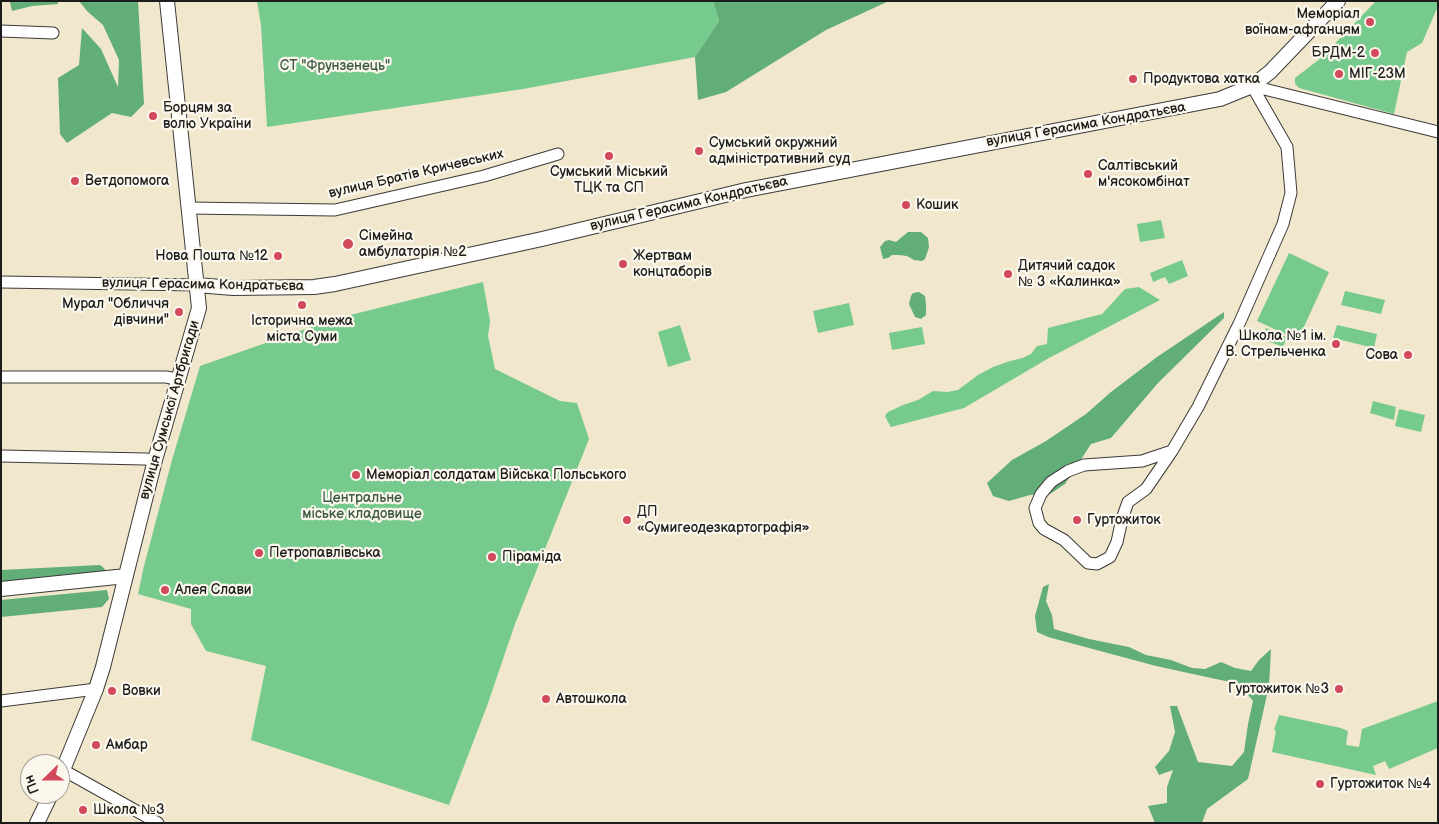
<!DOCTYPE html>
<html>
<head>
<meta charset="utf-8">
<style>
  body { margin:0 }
  #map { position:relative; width:1439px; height:824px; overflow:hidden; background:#f1e7cd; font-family:"Balsamiq Sans",sans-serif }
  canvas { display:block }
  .frame { position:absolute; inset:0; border:2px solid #1c1c1c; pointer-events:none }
  .north { position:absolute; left:20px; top:754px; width:50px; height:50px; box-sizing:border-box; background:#fbf7ec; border:1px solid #a29f99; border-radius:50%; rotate:248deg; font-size:14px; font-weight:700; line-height:20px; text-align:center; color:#1c1c1c }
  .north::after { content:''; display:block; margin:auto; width:18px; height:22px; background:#d1495b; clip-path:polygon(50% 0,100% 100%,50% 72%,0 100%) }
</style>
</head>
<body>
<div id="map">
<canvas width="1439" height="824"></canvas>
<div class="frame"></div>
<div class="north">Пн</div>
</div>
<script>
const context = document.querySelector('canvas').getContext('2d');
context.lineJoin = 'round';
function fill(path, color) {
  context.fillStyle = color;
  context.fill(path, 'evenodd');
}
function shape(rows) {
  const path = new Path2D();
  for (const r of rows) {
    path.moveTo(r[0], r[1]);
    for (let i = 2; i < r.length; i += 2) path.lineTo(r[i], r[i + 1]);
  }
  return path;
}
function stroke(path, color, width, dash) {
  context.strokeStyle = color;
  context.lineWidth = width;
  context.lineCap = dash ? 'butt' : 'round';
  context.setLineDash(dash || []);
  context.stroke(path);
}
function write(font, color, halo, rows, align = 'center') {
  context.font = font + ' "Balsamiq Sans",sans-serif';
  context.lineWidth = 4.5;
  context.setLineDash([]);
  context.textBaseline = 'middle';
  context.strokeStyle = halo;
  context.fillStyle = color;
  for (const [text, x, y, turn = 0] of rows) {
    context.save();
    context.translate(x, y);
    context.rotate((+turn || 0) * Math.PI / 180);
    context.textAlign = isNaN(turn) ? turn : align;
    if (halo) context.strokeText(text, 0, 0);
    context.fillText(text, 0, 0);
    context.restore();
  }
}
fill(shape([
  [257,1,713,1,719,21,695,57,523,89,267,127,261,25],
  [1376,1,1438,1,1438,6,1422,43,1407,52,1394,114,1299,88,1295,84,1295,78,1321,58],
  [1161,220,1165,238,1140,242,1137,224],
  [1289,253,1329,272,1298,340,1257,321],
  [1182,260,1188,276,1169,284,1165,277,1153,282,1150,273],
  [483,282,490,321,488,336,495,369,560,401,577,403,589,439,515,624,487,706,449,805,251,740,266,666,206,651,191,624,191,609,138,594,144,566,172,460,200,366,334,319],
  [1139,287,1160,300,1049,358,964,408,891,427,888,422,885,416,888,412,903,405,918,400,933,391,947,392,958,390,978,375,993,367,1010,361,1023,358,1031,354,1037,346,1047,344,1048,328,1102,314,1125,289],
  [1345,291,1385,300,1381,314,1341,305],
  [849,303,854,325,818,333,813,311],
  [680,325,691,360,668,367,658,332],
  [1337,325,1377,334,1374,348,1333,338],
  [922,327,925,344,892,350,889,333],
  [1266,328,1287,337,1283,347,1262,339],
  [1373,401,1396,407,1394,420,1370,413],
  [1399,409,1425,415,1421,432,1395,426],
  [1438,701,1438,748,1389,769,1385,761,1373,766,1376,775,1272,752,1276,731,1274,730,1279,715,1341,728,1348,731,1346,745,1359,747,1362,729]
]), '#77ca8d');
fill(shape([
  [11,1,58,1,58,4,32,6,12,11,10,2],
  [79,1,138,1,144,104,131,117,112,113,67,143,60,134,58,78,79,65,82,28,101,49,118,87,119,60,103,25,87,11],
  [713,1,889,1,826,30,726,92,698,100,695,57,719,21],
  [908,232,921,232,928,238,929,247,925,259,922,261,914,260,907,256,899,255,892,255,888,258,883,259,880,247,885,241,889,240,896,242],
  [919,292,925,296,926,305,926,315,921,319,915,317,909,304,911,296,913,293],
  [1224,312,1224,318,1158,383,1111,438,1091,444,1065,484,1050,494,1030,495,1009,501,993,496,987,483,1012,460,1046,441,1086,414,1111,392,1157,357],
  [100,565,104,568,106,572,1,586,1,570],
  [1049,584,1046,601,1052,615,1054,629,1089,639,1129,647,1146,655,1171,660,1192,668,1205,669,1221,662,1235,668,1251,671,1259,660,1271,649,1269,686,1248,779,1207,809,1202,823,1155,823,1148,806,1167,803,1167,787,1173,770,1159,775,1155,767,1169,751,1175,732,1170,706,1177,706,1198,762,1232,766,1244,752,1248,724,1253,701,1239,684,1156,666,1048,637,1037,632,1035,616,1043,587],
  [107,590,109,599,102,607,1,617,1,600]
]), '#61ae78');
const minor = shape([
  [1,31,53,33],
  [1252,86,1438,132],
  [188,208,335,210,484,176,558,154],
  [1,282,197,285],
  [1,377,166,377,177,379],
  [1172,451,1142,461,1084,465,1068,471,1051,482,1041,494,1035,508,1039,523,1044,529,1064,540,1088,563,1097,564,1110,557,1117,542,1122,519,1128,502,1146,489,1172,451,1198,407,1239,324,1283,224,1291,193,1287,147,1252,86],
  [1,456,145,459,155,460],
  [1,701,96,689],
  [63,770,158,823]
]);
const major = shape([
  [197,285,233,288,314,287,335,284,542,239,746,190,1220,99,1252,86,1270,72,1338,1],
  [1,589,126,576],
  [60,777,96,689,103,667,155,460,199,308,167,1],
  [37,823,51,794]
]);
stroke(minor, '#3c3a37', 13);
stroke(major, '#3c3a37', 16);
stroke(minor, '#fff', 11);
stroke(major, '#fff', 14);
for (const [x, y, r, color] of [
  [1370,22,5,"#d1495b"],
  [1375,53,5,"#d1495b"],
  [1339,74,5,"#d1495b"],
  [1133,79,5,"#d1495b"],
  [153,116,5,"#d1495b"],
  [699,151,5,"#d1495b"],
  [609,156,5,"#d1495b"],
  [1088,174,5,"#d1495b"],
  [75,181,5,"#d1495b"],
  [906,205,5,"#d1495b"],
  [348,244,6,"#d1495b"],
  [278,256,5,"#d1495b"],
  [623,264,5,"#d1495b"],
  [1008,274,5,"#d1495b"],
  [302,305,5,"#d1495b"],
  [179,312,5,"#d1495b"],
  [1336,344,5,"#d1495b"],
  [1408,355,5,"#d1495b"],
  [356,475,5,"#d1495b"],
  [627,520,5,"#d1495b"],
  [1077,520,5,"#d1495b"],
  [259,553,5,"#d1495b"],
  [492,557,5,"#d1495b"],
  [165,590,5,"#d1495b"],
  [1339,689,5,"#d1495b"],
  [112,691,5,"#d1495b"],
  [546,699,5,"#d1495b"],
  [96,745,5,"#d1495b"],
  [1320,784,5,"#d1495b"],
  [83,810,5,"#d1495b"]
]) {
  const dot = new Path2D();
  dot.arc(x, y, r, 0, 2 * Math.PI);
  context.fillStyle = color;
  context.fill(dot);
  stroke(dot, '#fbf7ec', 2);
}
write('14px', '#1c1c1c', '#fbf7ec', [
  ["Меморіал",1360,14,"right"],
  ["воїнам-афганцям",1360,30,"right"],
  ["БРДМ-2",1365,53,"right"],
  ["МІГ-23М",1349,74],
  ["Продуктова хатка",1143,79],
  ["Борцям за",163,108],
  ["волю України",163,124],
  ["Сумський окружний",709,143],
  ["адміністративний суд",709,159],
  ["Салтівський",1098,166],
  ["м'ясокомбінат",1098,182],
  ["Сумський Міський",609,172,"center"],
  ["ТЦК та СП",609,188,"center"],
  ["Ветдопомога",85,181],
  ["Кошик",916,205],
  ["Сімейна",359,236],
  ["амбулаторія №2",359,252],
  ["Нова Пошта №12",268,256,"right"],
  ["Жертвам",633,256],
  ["концтаборів",633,272],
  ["Дитячий садок",1018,266],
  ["№ 3 «Калинка»",1018,282],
  ["Мурал \"Обличчя",169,304,"right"],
  ["дівчини\"",169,320,"right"],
  ["Історична межа",302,321,"center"],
  ["міста Суми",302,337,"center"],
  ["Школа №1 ім.",1326,336,"right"],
  ["В. Стрельченка",1326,352,"right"],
  ["Сова",1398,355,"right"],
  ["Меморіал солдатам Війська Польського",366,475],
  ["ДП",637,512],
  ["«Сумигеодезкартографія»",637,528],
  ["Гуртожиток",1087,520],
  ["Петропавлівська",269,553],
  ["Піраміда",502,557],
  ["Алея Слави",175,590],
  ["Гуртожиток №3",1329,689,"right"],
  ["Вовки",122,691],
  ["Автошкола",556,699],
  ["Амбар",106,745],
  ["Гуртожиток №4",1330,784],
  ["Школа №3",93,810]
], 'left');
write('14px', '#3c5944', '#fbf7ec', [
  ["СТ \"Фрунзенець\"",335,66],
  ["Центральне",362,498],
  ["міське кладовище",362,514]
]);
write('14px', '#1c1c1c', '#fbf7ec', [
  ["вулиця Герасима Кондратьєва",1086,125,-10],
  ["вулиця Братів Кричевських",416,174,-13],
  ["вулиця Герасима Кондратьєва",689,204,-13],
  ["вулиця Герасима Кондратьєва",203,285,1],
  ["вулиця Сумської Артбригади",170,410,-74]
]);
</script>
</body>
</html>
